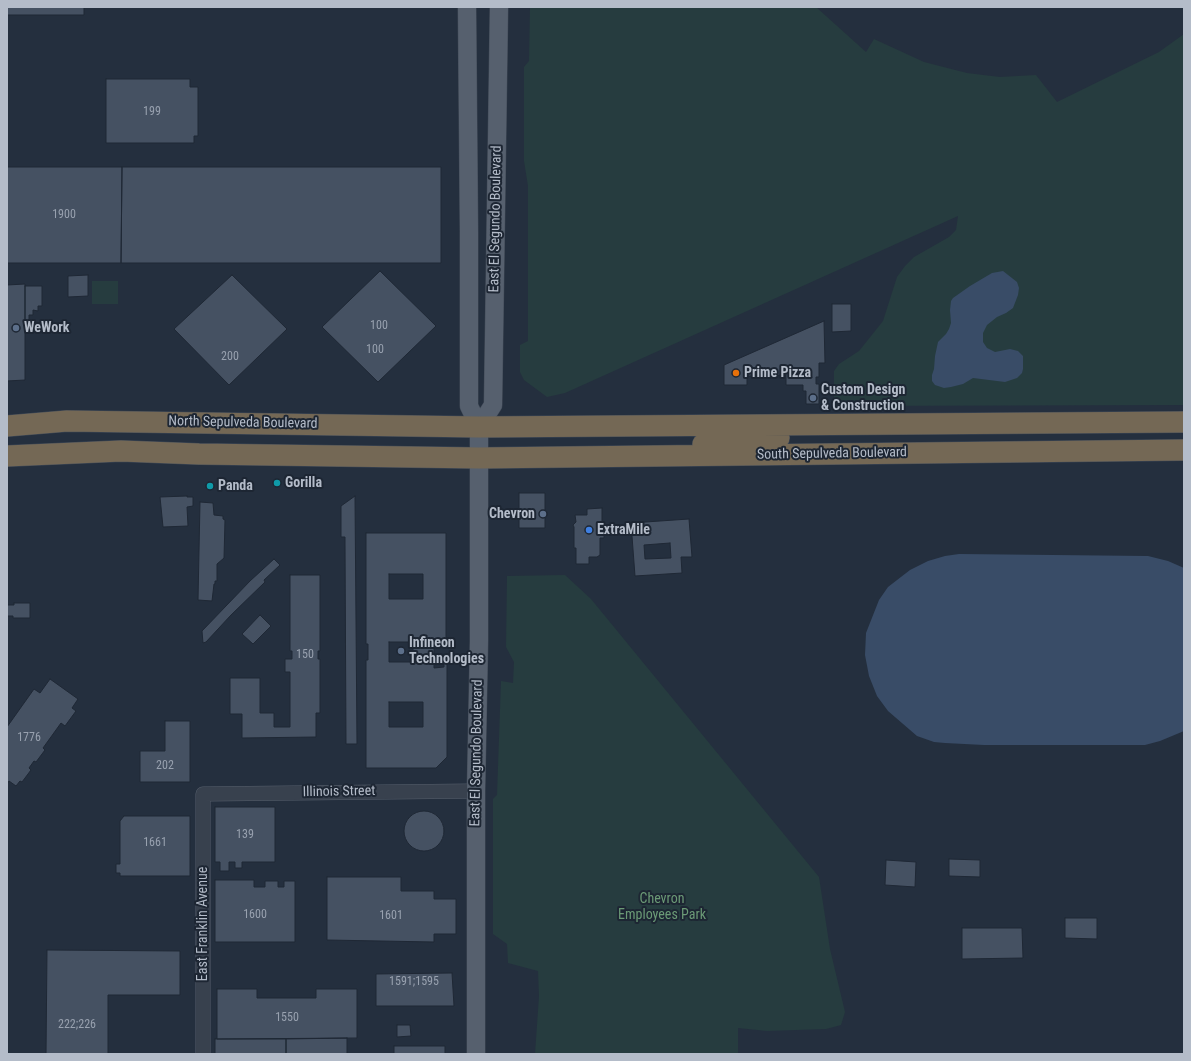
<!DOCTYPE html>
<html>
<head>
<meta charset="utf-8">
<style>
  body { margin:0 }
  #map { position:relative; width:1191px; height:1061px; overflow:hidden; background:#242f3e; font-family:"Roboto Condensed",sans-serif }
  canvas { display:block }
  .frame { position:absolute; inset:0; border:8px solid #b4bcc9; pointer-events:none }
</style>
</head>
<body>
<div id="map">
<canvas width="1191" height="1061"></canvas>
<div class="frame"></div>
</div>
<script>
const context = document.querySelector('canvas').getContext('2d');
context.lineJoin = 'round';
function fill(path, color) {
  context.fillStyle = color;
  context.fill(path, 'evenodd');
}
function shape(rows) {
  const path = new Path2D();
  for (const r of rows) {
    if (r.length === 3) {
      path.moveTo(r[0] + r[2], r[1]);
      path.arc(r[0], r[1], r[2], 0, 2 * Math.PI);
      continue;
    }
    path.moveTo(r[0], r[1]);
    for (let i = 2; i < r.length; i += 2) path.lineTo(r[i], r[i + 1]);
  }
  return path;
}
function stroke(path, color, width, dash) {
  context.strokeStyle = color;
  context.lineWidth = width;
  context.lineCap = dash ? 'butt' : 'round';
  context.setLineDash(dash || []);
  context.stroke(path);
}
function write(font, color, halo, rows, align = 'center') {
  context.font = font + ' "Roboto Condensed",sans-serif';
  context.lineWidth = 4;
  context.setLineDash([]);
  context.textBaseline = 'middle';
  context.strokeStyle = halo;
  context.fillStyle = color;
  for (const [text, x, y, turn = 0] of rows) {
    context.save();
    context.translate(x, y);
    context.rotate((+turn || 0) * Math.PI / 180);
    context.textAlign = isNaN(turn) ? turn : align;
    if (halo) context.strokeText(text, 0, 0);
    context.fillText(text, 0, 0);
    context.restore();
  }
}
fill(shape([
  [530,7,816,7,866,52,874,39,924,62,967,73,1000,77,1036,75,1057,102,1159,52,1184,34,1184,405,834,406,834,371,839,364,859,351,883,321,897,277,905,266,914,257,949,237,956,230,958,216,565,393,547,397,524,380,520,372,520,345,528,341,528,186,524,161,524,67,529,61],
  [92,281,118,281,118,304,92,304],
  [565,575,591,599,819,877,830,949,845,1012,841,1025,826,1029,767,1031,738,1028,738,1054,535,1054,539,996,538,971,508,963,507,944,493,934,493,799,497,795,501,681,513,683,514,662,506,647,507,576]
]), '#263c3f');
fill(shape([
  [1003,271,1017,282,1019,288,1018,295,1013,308,1006,313,997,317,987,325,983,333,983,342,987,348,995,352,1010,349,1018,351,1023,356,1023,369,1022,373,1017,378,1005,382,973,378,963,384,951,387,944,388,935,385,932,381,932,375,934,369,935,356,938,342,946,334,949,329,951,323,950,310,951,301,953,298,970,286,992,273],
  [959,554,1148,556,1168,561,1184,568,1184,731,1160,741,1145,745,984,745,945,743,934,742,917,736,888,711,877,696,869,676,865,655,866,633,879,600,888,587,910,570,928,561,945,556]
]), '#394c67');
const building = shape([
  [7,7,84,7,84,15,7,15,7,7],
  [106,79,190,79,190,87,198,87,198,136,194,136,194,143,106,143,106,79],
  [7,167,122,167,121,263,7,263,7,167],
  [122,167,441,167,441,263,121,263,122,167],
  [380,271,436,326,378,382,322,327,380,271],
  [88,275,88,296,68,297,68,276,88,275],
  [232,275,287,329,229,385,174,329,232,275],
  [7,281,7,285,25,284,25,380,7,381,7,281],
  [25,286,42,286,42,306,38,306,38,311,33,310,33,315,29,315,29,320,25,320,25,286],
  [832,304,851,304,851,331,832,332,832,304],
  [824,321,825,363,819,363,819,377,816,377,816,384,819,384,819,404,806,404,806,391,803,391,803,385,786,385,786,375,747,376,747,385,724,385,724,365,824,321],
  [519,493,545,493,545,528,519,528,519,493],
  [187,496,187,497,193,497,193,506,187,507,188,526,163,527,160,497,187,496],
  [355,496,357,744,346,744,345,544,345,537,341,537,341,506,355,496],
  [200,502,213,503,214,515,223,516,223,519,225,520,224,558,217,564,217,581,215,581,215,584,214,584,212,601,198,600,200,502],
  [602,508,602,529,604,529,604,538,600,538,600,555,597,557,589,557,589,564,576,564,576,548,574,548,574,527,573,525,576,522,575,515,587,515,587,509,602,508],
  [689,519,692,557,681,557,682,573,635,576,631,523,689,519],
  [670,543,671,558,645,559,644,545,670,543],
  [366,533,446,533,446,644,444,644,444,639,434,639,434,668,444,667,444,659,447,659,447,757,436,768,366,768,366,660,368,660,368,644,366,644,366,533],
  [389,574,423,574,423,599,389,599,389,574],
  [389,642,413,642,413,662,389,662,389,642],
  [389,702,423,702,423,727,389,727,389,702],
  [274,559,280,565,264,580,265,582,231,615,206,642,203,643,202,631,250,581,274,559],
  [290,575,320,575,320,651,318,651,318,659,320,659,320,713,316,713,316,737,242,738,242,714,230,714,230,678,260,678,260,713,274,713,274,727,290,727,290,672,285,672,285,659,292,659,292,651,290,651,290,575],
  [14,603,30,603,30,618,13,618,13,616,7,616,7,605,14,605,14,603],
  [260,615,271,626,253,644,242,634,260,615],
  [50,679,78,699,72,708,76,711,65,726,61,723,43,748,45,750,36,762,34,761,29,768,31,770,22,782,20,781,16,786,9,781,7,784,7,727,34,689,40,693,50,679],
  [165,721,190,721,190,782,140,782,140,751,165,751,165,721],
  [215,807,275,807,275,862,242,862,242,868,235,868,235,862,229,862,229,871,220,871,220,862,215,862,215,807],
  [424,831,20],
  [124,816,190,816,190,876,120,876,120,873,116,873,116,864,120,864,120,821,124,816],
  [949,859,980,860,980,877,949,876,949,859],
  [886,860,916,862,915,887,885,885,886,860],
  [327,877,401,877,401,891,434,891,434,899,456,899,456,934,434,934,434,942,327,940,327,877],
  [215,880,254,880,254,887,265,887,265,881,278,881,278,887,284,887,284,881,295,881,295,942,215,942,215,880],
  [1065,918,1097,918,1097,939,1065,938,1065,918],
  [962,928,1022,928,1023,958,962,959,962,928],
  [47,950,180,951,180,995,108,995,108,1054,46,1054,47,950],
  [452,973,454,1006,376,1006,376,974,452,973],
  [217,989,257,989,257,998,316,998,316,989,357,989,357,1038,217,1039,217,989],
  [397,1025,410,1025,411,1036,397,1037,397,1025],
  [347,1038,347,1054,286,1054,286,1039,347,1038],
  [215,1039,286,1039,286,1054,215,1054,215,1039],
  [394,1046,445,1046,445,1054,394,1054,394,1046]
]);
fill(building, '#455162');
stroke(building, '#1f2835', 1);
const minor = shape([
  [203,1054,203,794,476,791]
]);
const major = shape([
  [467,7,469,232,469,406,479,427,479,641,476,791,476,1054],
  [479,427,493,405,499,7]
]);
const highway = shape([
  [7,426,67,421,479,427,1184,422],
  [703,444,736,440,779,438],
  [7,456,121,451,199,454,479,458,1184,450]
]);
stroke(minor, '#565f6c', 15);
stroke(major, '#414a57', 19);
stroke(highway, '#434c59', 22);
stroke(minor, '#38414e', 14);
stroke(major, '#56606e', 18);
stroke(highway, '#746855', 21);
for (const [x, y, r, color] of [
  [16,328,4,"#5c6f8a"],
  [736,373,4,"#e8710a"],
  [813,398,4,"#5c6f8a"],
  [277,483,4,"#0f9aa8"],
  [210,486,4,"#0f9aa8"],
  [543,514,4,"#5c6f8a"],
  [589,530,4,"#3f7fe0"],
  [401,651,4,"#5c6f8a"]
]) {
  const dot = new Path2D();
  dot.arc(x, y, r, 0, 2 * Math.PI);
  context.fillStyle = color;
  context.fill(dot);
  stroke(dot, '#1d2633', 1.5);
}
write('12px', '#98a1af', null, [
  ["199",152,112],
  ["1900",64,215],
  ["100",379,326],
  ["100",375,350],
  ["200",230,357],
  ["150",305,655],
  ["1776",29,738],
  ["202",165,766],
  ["139",245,835],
  ["1661",155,843],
  ["1600",255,915],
  ["1601",391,916],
  ["1591;1595",414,982],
  ["1550",287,1018],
  ["222;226",77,1025]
]);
write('14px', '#b4bcc9', '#1d2633', [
  ["East El Segundo Boulevard",496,219,-89],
  ["North Sepulveda Boulevard",243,423,1],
  ["South Sepulveda Boulevard",832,454,-1],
  ["East El Segundo Boulevard",477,753,-89],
  ["Illinois Street",339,792,-1],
  ["East Franklin Avenue",203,924,-90]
]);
write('bold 14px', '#b4bcc9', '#1d2633', [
  ["WeWork",24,328],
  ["Prime Pizza",744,373],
  ["Custom Design",821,390],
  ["& Construction",821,406],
  ["Gorilla",285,483],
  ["Panda",218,486],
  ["Chevron",535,514,"right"],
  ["ExtraMile",597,530],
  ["Infineon",409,643],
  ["Technologies",409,659]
], 'left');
write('14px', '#6b9a76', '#1d2633', [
  ["Chevron",662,899],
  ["Employees Park",662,915]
]);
</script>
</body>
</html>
